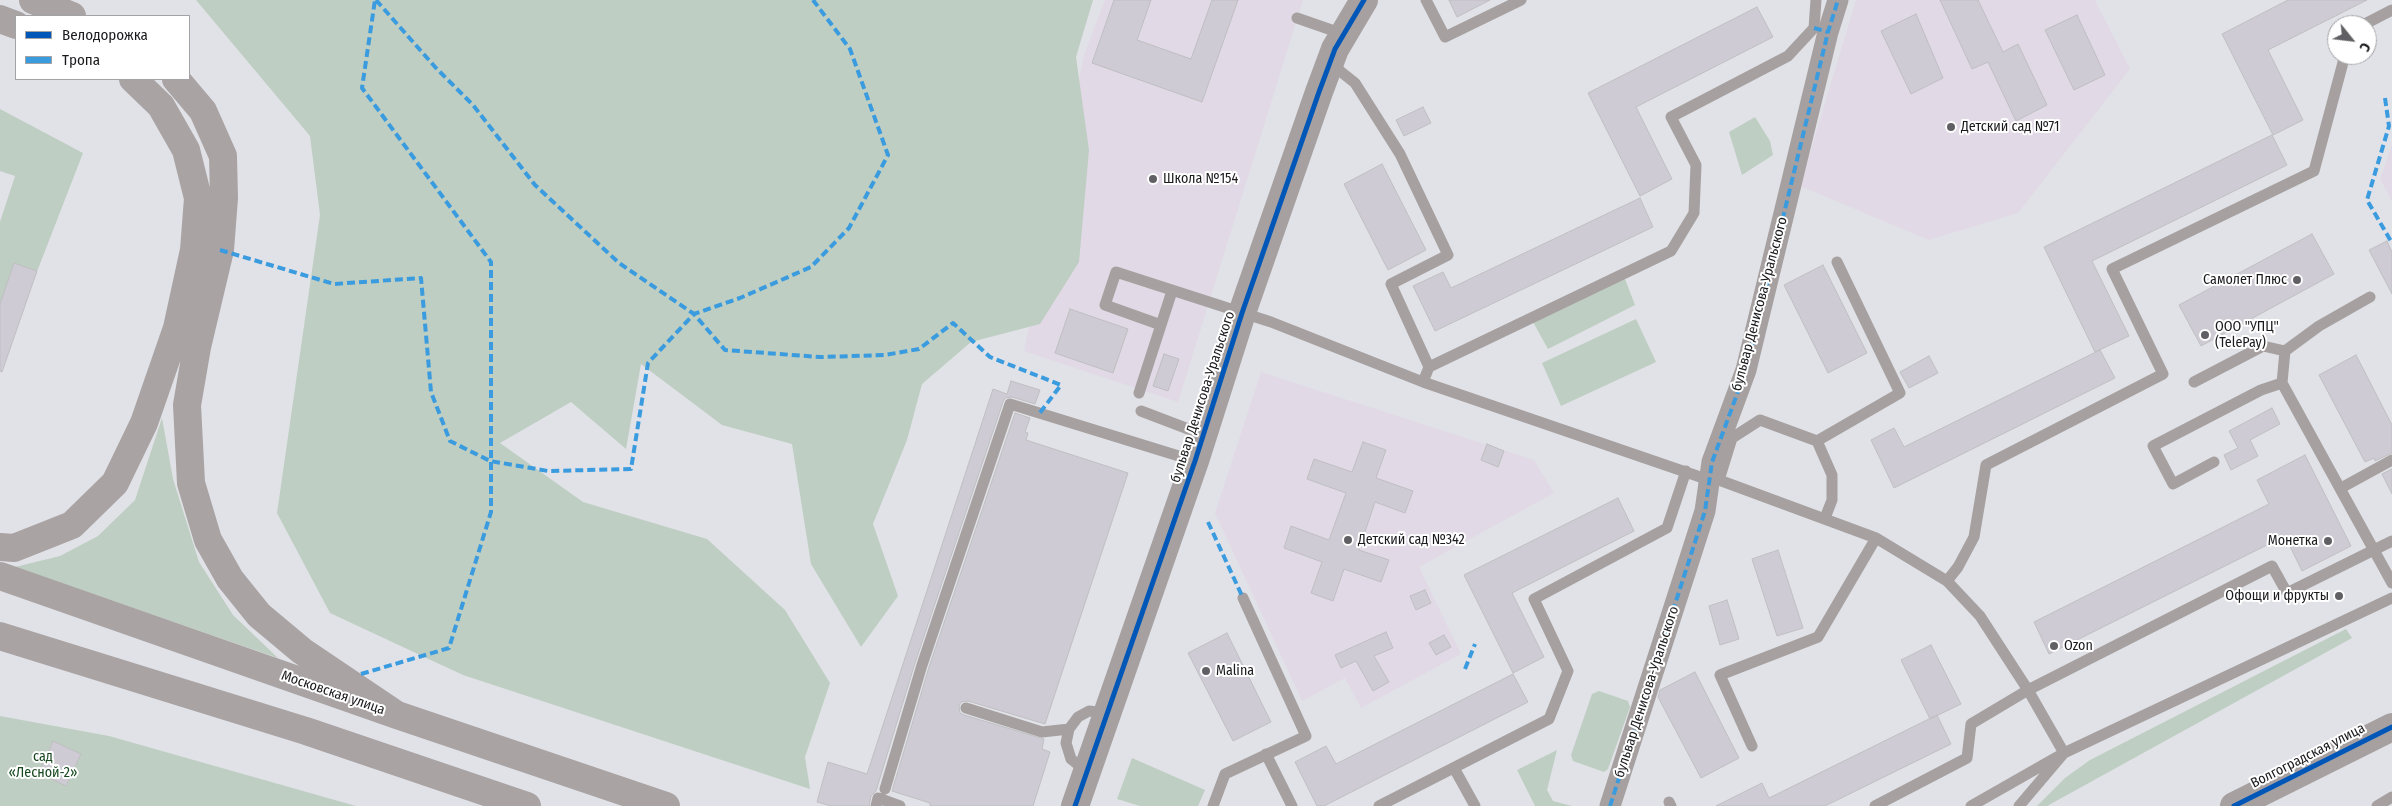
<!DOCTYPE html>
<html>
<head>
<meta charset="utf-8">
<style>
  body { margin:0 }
  #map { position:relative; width:2392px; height:806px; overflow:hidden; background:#e1e2e7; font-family:"Fira Sans Condensed",sans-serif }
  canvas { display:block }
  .legend { position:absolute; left:15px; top:15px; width:175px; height:65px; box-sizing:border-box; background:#fff; border:1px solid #a3a3a5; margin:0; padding:6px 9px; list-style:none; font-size:15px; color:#1a1a1d }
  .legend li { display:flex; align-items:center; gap:10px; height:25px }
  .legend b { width:25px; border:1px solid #a3a3a5 }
  .north { position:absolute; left:2327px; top:15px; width:50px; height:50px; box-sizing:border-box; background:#fff; border:1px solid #a3a3a5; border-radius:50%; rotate:119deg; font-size:14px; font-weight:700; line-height:20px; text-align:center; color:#1a1a1d }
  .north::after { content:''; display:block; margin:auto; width:18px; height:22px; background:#606064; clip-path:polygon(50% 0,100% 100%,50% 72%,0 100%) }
</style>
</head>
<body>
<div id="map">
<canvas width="2392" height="806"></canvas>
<ul class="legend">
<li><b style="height:6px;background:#0057b8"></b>Велодорожка</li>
<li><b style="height:6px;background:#3b9bdf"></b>Тропа</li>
</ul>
<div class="north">С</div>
</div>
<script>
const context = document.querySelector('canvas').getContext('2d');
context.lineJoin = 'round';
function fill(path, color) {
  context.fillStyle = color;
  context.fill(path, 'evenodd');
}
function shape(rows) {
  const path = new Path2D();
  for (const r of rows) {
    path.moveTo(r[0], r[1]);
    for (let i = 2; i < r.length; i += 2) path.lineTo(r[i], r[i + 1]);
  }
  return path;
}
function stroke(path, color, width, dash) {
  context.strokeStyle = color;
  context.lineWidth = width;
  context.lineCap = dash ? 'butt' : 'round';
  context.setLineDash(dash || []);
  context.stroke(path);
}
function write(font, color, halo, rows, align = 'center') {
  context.font = font + ' "Fira Sans Condensed",sans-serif';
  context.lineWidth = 4;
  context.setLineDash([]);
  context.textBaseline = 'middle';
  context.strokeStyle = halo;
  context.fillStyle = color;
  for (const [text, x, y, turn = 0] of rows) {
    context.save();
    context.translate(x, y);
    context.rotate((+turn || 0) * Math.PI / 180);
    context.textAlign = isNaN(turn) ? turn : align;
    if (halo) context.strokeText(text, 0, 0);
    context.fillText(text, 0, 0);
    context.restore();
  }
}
fill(shape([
  [1105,0,1303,0,1178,402,1024,351,1084,55],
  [1856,0,2095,0,2130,69,2018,213,1929,240,1800,186],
  [2392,144,2392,201,2380,179],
  [1261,372,1534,460,1554,493,1419,567,1461,654,1361,708,1345,678,1302,701,1215,513]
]), '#e1d9e5');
fill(shape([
  [196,0,1093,0,1076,57,1089,150,1079,262,1040,324,971,342,922,384,907,440,873,524,898,596,861,647,811,564,792,444,722,425,641,364,626,449,571,402,500,443,583,502,707,539,785,610,830,683,805,757,810,789,463,675,330,613,277,513,320,215,310,136],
  [0,109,83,153,0,367,0,222,15,176,0,171],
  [1755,117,1770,141,1773,155,1742,175,1729,132],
  [1625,279,1635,305,1548,349,1533,322],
  [1636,319,1656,362,1561,406,1542,363],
  [162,418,173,479,199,562,233,615,278,658,15,567,60,556,98,536,135,500],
  [2346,629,2352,638,2047,806,2037,806,2065,778,2090,760],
  [1599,691,1628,701,1630,707,1608,769,1604,772,1573,761,1571,755,1592,694],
  [0,716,109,736,356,806,0,806],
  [1557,750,1547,790,1553,801,1572,806,1535,806,1517,770],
  [1132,758,1205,790,1198,806,1140,806,1117,799]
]), '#becec2');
const building = shape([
  [1114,0,1151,0,1137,40,1191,59,1212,0,1238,0,1202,102,1092,63,1114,0],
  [1449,0,1490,0,1457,17,1449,0],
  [1940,0,1978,0,2003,52,2018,44,2047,105,2016,121,1988,62,1972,69,1940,0],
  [2288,0,2367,0,2268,50,2303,120,2273,135,2222,34,2288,0],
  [1757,7,1773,37,1636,107,1672,179,1640,196,1588,93,1757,7],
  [1916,14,1943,78,1911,94,1881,31,1916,14],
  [2077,15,2105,75,2074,90,2045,30,2077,15],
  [1423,107,1431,123,1404,136,1396,120,1423,107],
  [2272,135,2287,165,2092,261,2129,336,2095,352,2044,247,2272,135],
  [1382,164,1426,250,1388,270,1344,184,1382,164],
  [1640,198,1653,227,1435,331,1413,286,1443,272,1451,288,1640,198],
  [2312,234,2334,274,2201,346,2179,305,2312,234],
  [2387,241,2392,252,2392,294,2369,250,2387,241],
  [14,263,37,271,2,372,0,371,0,304,14,263],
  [1823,265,1867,353,1828,373,1784,285,1823,265],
  [1070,309,1128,329,1113,373,1055,353,1070,309],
  [2100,350,2115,378,1894,488,1871,440,1894,428,1904,447,2100,350],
  [1164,354,1179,359,1168,391,1153,386,1164,354],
  [2356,355,2392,425,2392,453,2375,461,2374,458,2365,462,2319,375,2356,355],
  [1929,356,1938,373,1909,388,1900,372,1929,356],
  [1011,381,1040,390,1035,404,1012,397,1005,398,1003,402,915,663,876,791,871,796,869,806,831,806,817,802,828,762,867,774,993,389,1007,394,1011,381],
  [2272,408,2280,424,2250,440,2258,456,2231,470,2224,455,2238,448,2229,431,2272,408],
  [1015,413,1030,418,1025,432,1028,433,1026,440,1128,473,1045,724,968,701,961,702,959,706,960,713,964,715,1044,739,1042,749,1050,752,1033,806,930,806,930,803,892,791,929,667,1015,413],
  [1363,442,1386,450,1376,478,1413,491,1405,513,1375,502,1359,550,1389,560,1381,582,1344,569,1333,601,1311,593,1322,562,1284,548,1291,526,1329,540,1346,493,1307,479,1314,459,1352,472,1363,442],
  [1487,444,1504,451,1498,467,1481,460,1487,444],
  [2305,455,2351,546,2302,571,2285,536,2049,654,2034,622,2269,504,2257,480,2305,455],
  [2392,469,2392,494,2382,474,2392,469],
  [1618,498,1634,531,1512,593,1544,657,1513,673,1464,575,1618,498],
  [1778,550,1803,628,1777,636,1752,559,1778,550],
  [1425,590,1431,603,1416,610,1410,596,1425,590],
  [1727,600,1739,639,1720,645,1709,606,1727,600],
  [1386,632,1393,648,1374,656,1389,682,1373,691,1356,661,1341,668,1335,655,1386,632],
  [1227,633,1271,722,1233,741,1188,653,1227,633],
  [1444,635,1451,647,1436,655,1429,643,1444,635],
  [1931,645,1961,704,1930,719,1901,660,1931,645],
  [1695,672,1739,758,1701,778,1658,697,1660,690,1695,672],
  [1513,674,1528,702,1324,806,1317,806,1295,762,1326,746,1336,764,1513,674],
  [1937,715,1951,744,1825,806,1716,806,1762,783,1769,798,1937,715],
  [53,741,81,754,66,786,39,773,53,741]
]);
fill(building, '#cecbd4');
stroke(building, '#bfbfc2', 1);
stroke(shape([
  [1426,0,1445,37,1521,0],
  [1297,18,1343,34],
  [2363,25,2392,10],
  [1330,63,1355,83,1400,154,1448,255,1391,284,1429,367],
  [2370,297,2319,326,2285,351,2282,383,2392,583],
  [1161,325,1105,305,1116,272,1271,322,1423,382,1709,480,1719,480,1876,538,1947,581,1980,616,2028,690,2064,753,2019,806],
  [1423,382,1429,367,1671,251,1694,213,1696,165,1671,117,1788,56,1814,28,1816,0],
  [2194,382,2263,346,2285,351],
  [1139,393,1172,291],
  [1141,411,1204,435],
  [1817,441,1900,393,1837,262],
  [2214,462,2173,484,2153,446,2261,390,2282,383],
  [1719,480,1732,438,1760,420,1817,441,1832,475,1832,500,1825,518],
  [2341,488,2392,460],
  [1947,581,1958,567,1974,537,1986,465,2163,374,2112,269,2314,171,2345,55],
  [966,708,1042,732,1069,729],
  [1752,746,1720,675,1818,637,1876,538],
  [1266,754,1292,806],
  [1454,768,1475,806],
  [1086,771,1071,759,1066,743,1069,729,1078,717,1089,711,1106,713],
  [885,789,922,665,1010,404,1195,461],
  [1669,802,1671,806],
  [876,806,878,798,900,806],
  [1213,806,1225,774,1306,736,1243,598],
  [1379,806,1549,719,1568,671,1534,599,1667,528,1686,471],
  [1875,806,1967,758,1971,724,2028,690,2272,566,2287,593,2392,541],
  [1971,806,2064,753,2392,598],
  [2377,806,2392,797]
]), '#a6a1a0', 11);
stroke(shape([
  [1610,806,1705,511,1712,462,1746,370,1828,32,1838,0]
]), '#a6a1a0', 21);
stroke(shape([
  [1075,806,1195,461,1242,313,1319,92,1335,49,1364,0],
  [2234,806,2392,727]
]), '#a6a1a0', 28);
stroke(shape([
  [33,0,72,16],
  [0,19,16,25],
  [176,79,203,111,223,156,224,198,220,250,197,347,187,405,191,483,208,540,230,579,259,615,302,651,397,715],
  [0,547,14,548,72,525,115,483,144,423,177,328,194,250,198,198,186,150,161,106,133,79],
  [0,576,397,715,666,806],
  [0,636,306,731,527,806]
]), '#a9a3a4', 28);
stroke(shape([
  [376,0,436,68,473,105,535,185,619,263,694,314,725,350,820,357,885,355,919,349,953,323,990,357,1061,385,1039,414],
  [1814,28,1828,32],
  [2385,98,2389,126,2367,200,2392,243],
  [220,250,334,284,421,278,431,392,450,441,490,461,548,471,631,469,648,363,694,314,740,298,811,267,849,228,888,155,850,49,813,0],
  [1208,522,1243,598],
  [1465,669,1475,644],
  [361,674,449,648,491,512,491,262,362,88,375,0],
  [1610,806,1705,511,1712,462,1746,370,1828,32,1838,0]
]), '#3b9bdf', 4, [8, 4]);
stroke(shape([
  [1075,806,1195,461,1242,313,1319,92,1335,49,1364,0],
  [2234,806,2392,727]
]), '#0057b8', 5);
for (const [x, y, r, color] of [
  [1951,127,5,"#606064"],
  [1153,179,5,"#606064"],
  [2297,280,5,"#606064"],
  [2205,335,5,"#606064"],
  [1348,540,5,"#606064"],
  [2328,541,5,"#606064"],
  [2339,596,5,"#606064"],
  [2054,646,5,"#606064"],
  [1206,671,5,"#606064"]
]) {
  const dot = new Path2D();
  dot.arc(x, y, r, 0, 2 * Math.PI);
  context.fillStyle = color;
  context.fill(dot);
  stroke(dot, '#fff', 2);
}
write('14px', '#1a1a1d', '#fff', [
  ["Детский сад №71",1961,127],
  ["Школа №154",1163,179],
  ["Самолет Плюс",2287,280,"right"],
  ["ООО \"УПЦ\"",2215,327],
  ["(TelePay)",2215,343],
  ["Детский сад №342",1358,540],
  ["Монетка",2318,541,"right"],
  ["Офощи и фрукты",2329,596,"right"],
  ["Ozon",2064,646],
  ["Malina",1216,671]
], 'left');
write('14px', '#1a1a1d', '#fff', [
  ["бульвар Денисова-Уральского",1760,304,-75],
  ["бульвар Денисова-Уральского",1203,397,-72],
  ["бульвар Денисова-Уральского",1647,692,-72],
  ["Московская улица",333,693,19],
  ["Волгоградская улица",2308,756,-27]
]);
write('14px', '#174820', '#fff', [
  ["сад",43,757],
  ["«Лесной-2»",43,773]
]);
</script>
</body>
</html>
